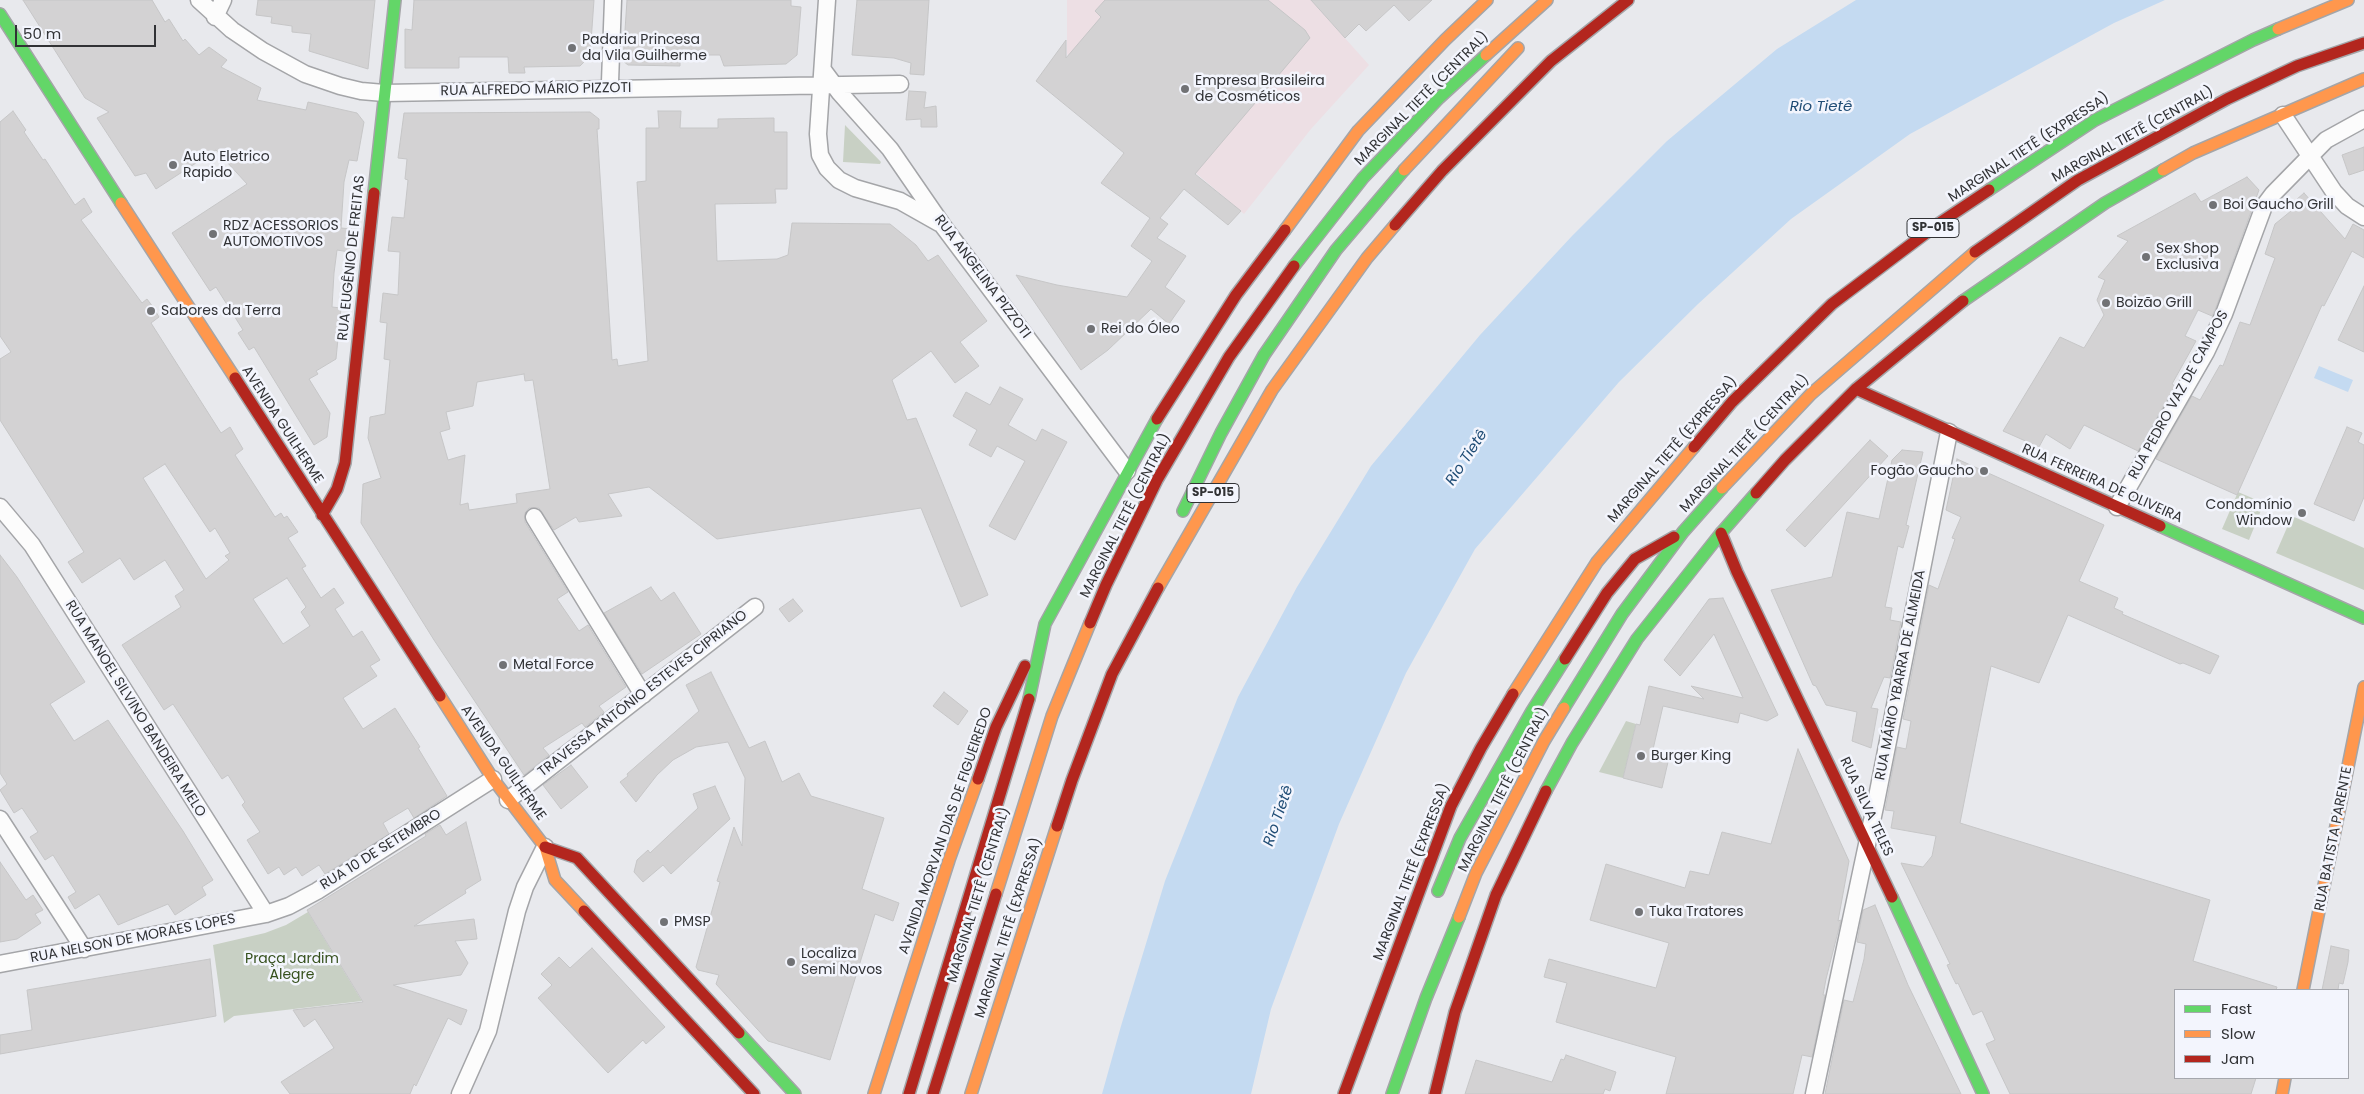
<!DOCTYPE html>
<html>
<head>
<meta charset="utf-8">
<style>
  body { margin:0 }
  #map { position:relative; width:2364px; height:1094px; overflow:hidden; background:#e8e9ed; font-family:Poppins,sans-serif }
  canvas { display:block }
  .legend { position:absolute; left:2174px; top:989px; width:175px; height:90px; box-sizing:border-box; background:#f3f5fd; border:1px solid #a5a7ad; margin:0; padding:6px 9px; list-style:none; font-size:15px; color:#313235 }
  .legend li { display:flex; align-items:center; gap:10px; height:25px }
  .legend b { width:25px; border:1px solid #a5a7ad }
  .scale { position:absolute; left:15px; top:25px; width:141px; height:22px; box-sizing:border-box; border:2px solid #313235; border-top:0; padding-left:6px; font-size:15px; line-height:18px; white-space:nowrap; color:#313235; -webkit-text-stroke:4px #f3f5fd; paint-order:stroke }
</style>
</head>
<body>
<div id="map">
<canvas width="2364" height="1094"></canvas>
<ul class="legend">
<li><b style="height:6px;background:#63d668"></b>Fast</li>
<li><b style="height:6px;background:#ff974d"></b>Slow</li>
<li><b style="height:6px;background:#b3261e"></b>Jam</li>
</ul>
<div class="scale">50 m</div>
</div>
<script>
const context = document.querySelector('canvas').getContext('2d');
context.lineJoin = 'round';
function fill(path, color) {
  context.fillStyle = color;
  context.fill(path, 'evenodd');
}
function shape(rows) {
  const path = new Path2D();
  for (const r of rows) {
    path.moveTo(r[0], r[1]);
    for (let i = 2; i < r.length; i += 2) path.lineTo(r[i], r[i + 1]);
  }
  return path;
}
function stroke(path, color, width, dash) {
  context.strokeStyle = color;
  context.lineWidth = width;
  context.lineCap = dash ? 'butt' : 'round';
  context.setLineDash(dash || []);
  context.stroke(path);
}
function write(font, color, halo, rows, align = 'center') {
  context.font = font + ' Poppins,sans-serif';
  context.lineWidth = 5;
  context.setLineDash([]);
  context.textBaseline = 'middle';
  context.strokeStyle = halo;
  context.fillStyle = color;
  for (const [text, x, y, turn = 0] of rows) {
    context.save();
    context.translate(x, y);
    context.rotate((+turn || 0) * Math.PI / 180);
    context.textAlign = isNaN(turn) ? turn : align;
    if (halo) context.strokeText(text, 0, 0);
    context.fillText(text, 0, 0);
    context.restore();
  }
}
fill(shape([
  [1067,0,1311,0,1369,65,1311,129,1244,214,1075,70,1067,53]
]), '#eddfe4');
fill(shape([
  [845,125,881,162,880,164,843,162],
  [2238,492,2264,503,2249,540,2222,529],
  [2292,516,2364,548,2364,590,2276,553],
  [1626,721,1636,724,1623,778,1599,772],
  [308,912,362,1001,234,1016,224,1023,213,945,265,933,286,925]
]), '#c8d0c4');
fill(shape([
  [1856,0,2165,0,2114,23,1910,134,1791,219,1698,304,1619,382,1475,549,1406,673,1339,824,1271,1009,1251,1094,1102,1094,1121,1026,1165,881,1238,697,1297,587,1371,466,1480,335,1572,236,1667,141,1777,49],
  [2319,366,2353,380,2348,392,2314,378]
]), '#c4daf1');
const building = shape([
  [23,0,152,0,165,22,169,19,183,41,185,39,199,55,209,47,227,60,221,67,261,88,257,100,306,110,308,102,357,113,364,122,357,161,349,160,344,182,341,228,352,229,349,252,337,250,334,273,332,307,341,308,336,359,316,371,318,374,309,379,330,413,327,437,314,445,254,347,249,350,238,333,243,330,216,287,210,291,172,233,247,184,216,150,156,189,146,173,135,176,97,118,109,112,85,98,23,0],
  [258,0,375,0,368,69,309,51,311,34,292,32,292,26,271,23,272,17,256,15,258,0],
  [414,0,594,0,590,56,580,66,524,67,525,73,509,73,508,57,459,57,459,68,405,68,405,29,412,30,414,0],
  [627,0,791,0,791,6,801,7,797,55,786,64,724,66,720,55,680,55,680,66,628,65,623,61,627,0],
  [857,0,929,0,924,75,910,74,911,63,894,58,852,55,857,0],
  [1105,0,1268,0,1305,30,1310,38,1195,174,1241,211,1228,225,1184,189,1160,218,1168,224,1157,238,1186,256,1165,287,1185,301,1169,324,1151,309,1108,350,1081,370,1016,275,1057,285,1127,297,1152,261,1131,246,1150,218,1101,183,1124,153,1036,81,1066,40,1066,58,1101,17,1095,11,1105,0],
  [1311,0,1432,0,1409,21,1394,5,1366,31,1359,24,1345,38,1311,0],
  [909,91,926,92,924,108,936,106,937,127,921,127,921,119,906,120,909,91],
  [13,111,26,130,24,132,43,160,45,159,75,205,84,198,92,212,81,220,142,303,147,299,153,307,159,317,151,323,221,433,230,427,243,449,235,455,275,517,281,513,284,518,287,516,298,532,288,538,306,566,302,568,321,598,334,588,344,603,335,609,353,637,362,631,380,660,370,666,377,676,343,698,363,729,395,708,420,747,418,748,447,796,414,818,408,808,383,823,389,834,325,874,319,865,302,876,296,867,284,875,279,867,268,874,247,840,260,832,242,805,245,802,228,775,222,779,173,704,164,710,122,645,181,607,175,596,184,590,165,560,134,580,120,558,82,583,68,562,84,552,0,420,0,359,11,352,0,336,0,122,13,111],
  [165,464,210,532,215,528,230,553,225,556,229,560,206,579,143,478,165,464],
  [287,578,306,607,301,612,310,626,283,644,253,599,287,578],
  [658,111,681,111,680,128,718,128,718,119,774,118,774,132,787,132,787,189,775,189,776,203,715,204,717,261,777,259,788,255,792,223,890,224,916,245,928,261,938,255,987,321,960,342,979,366,955,383,931,351,892,380,907,420,916,418,988,595,961,607,921,508,717,539,649,487,608,494,622,516,579,522,576,517,554,530,539,508,529,508,525,513,525,522,568,592,557,599,579,631,588,625,626,687,599,706,604,712,585,727,582,723,543,748,549,755,524,775,434,640,361,523,363,484,381,478,368,438,370,417,385,414,390,360,384,359,387,323,380,322,383,293,398,295,400,252,388,251,392,217,404,218,408,180,405,179,407,159,398,158,404,113,590,112,599,119,599,129,597,129,612,360,617,359,618,366,648,361,637,182,646,181,646,128,659,128,658,111],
  [524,374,525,381,533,380,550,489,516,494,517,503,469,510,468,503,460,505,465,455,448,460,440,432,450,429,446,412,473,406,477,382,524,374],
  [2364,147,2364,170,2349,175,2342,155,2364,147],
  [2247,177,2259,190,2215,310,2212,316,2198,310,2185,336,2196,341,2172,384,2175,386,2138,451,2084,425,2070,449,2046,434,2039,447,2003,431,2060,337,2084,348,2104,315,2097,300,2105,280,2098,277,2128,241,2117,236,2195,193,2201,202,2247,177],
  [2304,193,2345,239,2353,224,2364,230,2364,258,2352,251,2324,306,2322,305,2237,495,2156,459,2192,396,2200,400,2220,365,2223,366,2240,322,2250,325,2275,258,2265,254,2275,224,2291,211,2288,207,2304,193],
  [2364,286,2364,352,2338,340,2364,286],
  [1000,387,1023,399,1008,425,1036,441,1042,429,1067,442,1015,540,989,526,1025,461,997,446,991,457,969,445,977,430,953,416,966,392,990,405,1000,387],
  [2347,427,2362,433,2358,442,2364,445,2364,497,2354,521,2314,504,2347,427],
  [1870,440,1888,456,1805,547,1786,530,1870,440],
  [1902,450,1923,452,1906,525,1909,526,1903,548,1898,546,1885,607,1892,608,1890,620,1901,622,1890,678,1884,677,1871,708,1878,709,1871,748,1852,741,1857,712,1826,705,1816,686,1813,685,1771,590,1832,577,1847,512,1879,519,1892,460,1902,450],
  [1957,459,2104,525,2079,581,2118,598,2114,608,2123,612,2122,614,2219,656,2210,674,2183,663,2180,664,2068,615,2039,683,1991,666,1960,823,2210,900,2193,961,2277,987,2276,990,2175,990,2175,1078,2256,1078,2251,1094,2010,1094,1986,1044,1995,1040,1982,1011,1973,1015,1958,983,1956,984,1952,976,1947,965,1950,964,1901,863,1923,867,1932,856,1936,836,1891,828,1894,811,1885,810,1897,747,1906,749,1911,721,1903,719,1929,585,1938,589,1955,539,1952,538,1961,517,1946,510,1957,459],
  [0,555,17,577,85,682,50,704,74,741,108,720,183,831,213,880,202,887,206,895,175,915,168,904,118,925,99,894,75,909,68,897,76,892,53,855,45,860,30,837,38,832,22,808,14,813,0,790,7,784,0,773,0,555],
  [651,587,661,601,674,592,701,634,642,674,604,613,651,587],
  [1723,598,1778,715,1767,721,1740,713,1738,723,1663,706,1651,758,1668,762,1662,788,1623,778,1636,724,1640,725,1649,686,1704,699,1691,686,1743,698,1714,634,1680,676,1664,660,1709,599,1723,598],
  [793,599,803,611,789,622,779,609,793,599],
  [711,672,749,748,765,741,782,782,799,773,811,796,884,818,862,889,899,903,893,921,875,914,830,1060,768,1041,716,984,719,975,698,970,696,967,720,882,717,881,734,827,742,846,745,778,728,742,696,747,673,760,657,775,636,802,620,782,628,776,627,774,699,711,686,685,711,672],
  [944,692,968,711,958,725,933,706,944,692],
  [1798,749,1849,861,1838,921,1841,920,1826,979,1823,995,1825,995,1812,1057,1802,1055,1793,1094,1666,1094,1676,1057,1556,1022,1567,983,1544,977,1549,959,1656,988,1669,943,1590,920,1606,864,1685,888,1690,871,1709,875,1722,832,1771,844,1798,749],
  [571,765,588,787,561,809,543,785,571,765],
  [715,786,730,819,671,874,663,865,643,882,634,872,637,860,648,850,650,853,698,808,693,794,715,786],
  [466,822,481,880,465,890,466,893,414,926,474,919,477,939,455,941,468,963,461,975,393,985,467,1010,461,1025,448,1018,416,1086,414,1084,410,1094,290,1094,281,1082,334,1048,315,1019,304,1027,293,1010,363,1002,307,910,426,836,425,834,440,825,446,835,466,822],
  [0,862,26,900,33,895,43,910,35,914,41,923,17,939,0,942,0,862],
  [1875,905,1908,985,1961,1094,1825,1094,1844,1000,1853,1002,1864,959,1866,944,1857,942,1863,910,1875,905],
  [2331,946,2349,950,2348,962,2343,984,2339,983,2338,990,2322,990,2331,946],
  [592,948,665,1027,646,1044,643,1040,608,1073,538,998,552,985,541,974,559,957,570,968,592,948],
  [210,959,216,1016,0,1054,0,1035,32,1030,27,990,210,959],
  [1566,1055,1616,1072,1610,1091,1605,1089,1603,1094,1465,1094,1476,1060,1552,1082,1561,1059,1564,1060,1566,1055]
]);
fill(building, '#d3d2d3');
stroke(building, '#c6c6c7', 1);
const street = shape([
  [199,0,232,30,263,51,305,74,340,86,361,91,384,93,900,84],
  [827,0,818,134,820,155,827,168,839,180,855,188,900,201,939,223],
  [215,17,223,0],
  [823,70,840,93,890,149,943,226,1127,471],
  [612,89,610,82,613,0],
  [2283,115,2334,192,2347,206,2364,217],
  [0,507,32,545,266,914],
  [2117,507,2206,352,2224,314,2264,206,2273,194,2326,140,2364,119],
  [534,517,643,695],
  [508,800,755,607],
  [0,819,84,949],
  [0,964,266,914,289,906,317,891,493,779],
  [460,1094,488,1031,517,911,525,887,545,847],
  [1814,1094,1876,802,1949,432]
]);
const fast = shape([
  [0,14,121,203],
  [1989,190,2095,120,2253,40,2278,29],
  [374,193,395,0],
  [1294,266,1363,178,1439,98,1486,55],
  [1963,301,2105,203,2163,170],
  [1183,511,1221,433,1264,355,1336,250,1404,170],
  [2160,526,2364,618],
  [1029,699,1045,624,1157,419],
  [1564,708,1622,614,1683,532,1722,488],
  [1546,791,1572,743,1637,639,1721,533,1756,493],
  [1438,891,1460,838,1532,711,1565,659],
  [1892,897,1983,1094],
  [739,1033,795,1094],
  [1392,1094,1426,998,1459,917]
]);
const slow = shape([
  [2278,29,2348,0],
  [1486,55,1547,0],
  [1404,170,1518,48],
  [2163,170,2193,153,2364,79],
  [121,203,235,378],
  [1285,230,1358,131,1445,40,1487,0],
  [1722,488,1811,394,1975,252],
  [1158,588,1272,390,1367,258,1395,225],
  [1513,694,1597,562,1694,447],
  [440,696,493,779,545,847,555,880,584,911],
  [996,894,1052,716,1090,623],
  [1459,917,1476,873,1544,741,1564,708],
  [2303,990,2364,687],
  [874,1094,949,860,978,779],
  [971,1094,1057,826],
  [2282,1094,2285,1078]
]);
const jam = shape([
  [1395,225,1442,171,1551,61,1628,0],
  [1975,252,2078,180,2227,99,2297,66,2364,43],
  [235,378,440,696],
  [1856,389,2160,526],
  [1157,419,1236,295,1285,230],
  [1694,447,1732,402,1832,304,1938,224,1989,190],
  [1756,493,1785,460,1856,389,1963,301],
  [322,515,337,489,345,463,374,193],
  [1721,533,1737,572,1892,897],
  [1090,623,1106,585,1157,480,1229,357,1294,266],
  [1565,659,1607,593,1635,559,1674,537],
  [978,779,996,727,1025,666],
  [1057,826,1072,780,1112,674,1158,588],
  [545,847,577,858,739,1033],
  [584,911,754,1094],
  [909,1094,1029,699],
  [933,1094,996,894],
  [1344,1094,1451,806,1481,748,1513,694],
  [1435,1094,1455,1012,1496,895,1546,791]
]);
stroke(street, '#a4a5a8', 19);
stroke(fast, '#a4a5a8', 14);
stroke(slow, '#a4a5a8', 14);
stroke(jam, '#a4a5a8', 14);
stroke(street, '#fcfcfc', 16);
stroke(fast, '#63d668', 11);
stroke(slow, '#ff974d', 11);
stroke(jam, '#b3261e', 11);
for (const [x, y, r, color] of [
  [572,48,5,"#717275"],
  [1185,89,5,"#717275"],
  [173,165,5,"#717275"],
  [2213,205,5,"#717275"],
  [213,234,5,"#717275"],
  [2146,257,5,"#717275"],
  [2106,303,5,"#717275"],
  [151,311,5,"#717275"],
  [1091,329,5,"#717275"],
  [1984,471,5,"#717275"],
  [2302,513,5,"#717275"],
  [503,665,5,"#717275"],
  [1641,756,5,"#717275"],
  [1639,912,5,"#717275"],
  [664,922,5,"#717275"],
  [791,962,5,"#717275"]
]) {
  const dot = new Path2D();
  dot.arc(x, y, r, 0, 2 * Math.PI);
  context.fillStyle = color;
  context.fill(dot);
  stroke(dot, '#f3f5fd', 2);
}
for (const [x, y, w] of [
  [1933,228,52],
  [1213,493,52]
]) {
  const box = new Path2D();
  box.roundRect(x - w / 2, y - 9.5, w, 19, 4);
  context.fillStyle = '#f3f5fd';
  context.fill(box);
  stroke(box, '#313235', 1);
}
write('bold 12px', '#313235', null, [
  ["SP-015",1933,228],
  ["SP-015",1213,493]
]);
write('14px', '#313235', '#f3f5fd', [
  ["Padaria Princesa",582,40],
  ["da Vila Guilherme",582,56],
  ["Empresa Brasileira",1195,81],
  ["de Cosméticos",1195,97],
  ["Auto Eletrico",183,157],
  ["Rapido",183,173],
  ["Boi Gaucho Grill",2223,205],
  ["RDZ ACESSORIOS",223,226],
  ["AUTOMOTIVOS",223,242],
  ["Sex Shop",2156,249],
  ["Exclusiva",2156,265],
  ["Boizão Grill",2116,303],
  ["Sabores da Terra",161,311],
  ["Rei do Óleo",1101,329],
  ["Fogão Gaucho",1974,471,"right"],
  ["Condomínio",2292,505,"right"],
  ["Window",2292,521,"right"],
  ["Metal Force",513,665],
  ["Burger King",1651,756],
  ["Tuka Tratores",1649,912],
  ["PMSP",674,922],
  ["Localiza",801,954],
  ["Semi Novos",801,970]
], 'left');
write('14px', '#313235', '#f3f5fd', [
  ["RUA ALFREDO MÁRIO PIZZOTI",536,90,-1],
  ["MARGINAL TIETÊ (CENTRAL)",1422,99,-45],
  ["MARGINAL TIETÊ (CENTRAL)",2133,135,-29],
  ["MARGINAL TIETÊ (EXPRESSA)",2029,148,-33],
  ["RUA EUGÊNIO DE FREITAS",352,258,-84],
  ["RUA ANGELINA PIZZOTI",982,277,53],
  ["RUA PEDRO VAZ DE CAMPOS",2179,395,-61],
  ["AVENIDA GUILHERME",282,425,57],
  ["MARGINAL TIETÊ (CENTRAL)",1745,444,-47],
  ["MARGINAL TIETÊ (EXPRESSA)",1673,450,-49],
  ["RUA FERREIRA DE OLIVEIRA",2102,484,24],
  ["MARGINAL TIETÊ (CENTRAL)",1126,516,-63],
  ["RUA MÁRIO YBARRA DE ALMEIDA",1901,675,-79],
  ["TRAVESSA ANTÔNIO ESTEVES CIPRIANO",643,694,-38],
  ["RUA MANOEL SILVINO BANDEIRA MELO",135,709,58],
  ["AVENIDA GUILHERME",503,763,55],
  ["MARGINAL TIETÊ (CENTRAL)",1504,790,-63],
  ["RUA SILVA TELES",1866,807,65],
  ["AVENIDA MORVAN DIAS DE FIGUEIREDO",946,831,-71],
  ["RUA BATISTA PARENTE",2334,839,-79],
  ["RUA 10 DE SETEMBRO",381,850,-32],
  ["MARGINAL TIETÊ (EXPRESSA)",1412,872,-69],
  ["MARGINAL TIETÊ (CENTRAL)",979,895,-73],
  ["MARGINAL TIETÊ (EXPRESSA)",1009,928,-72],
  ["RUA NELSON DE MORAES LOPES",133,939,-11]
]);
write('14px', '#35501c', '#f3f5fd', [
  ["Praça Jardim",292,959],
  ["Alegre",292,975]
]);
write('italic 15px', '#1f4c75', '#f3f5fd', [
  ["Rio Tietê",1821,107],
  ["Rio Tietê",1467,458,-57],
  ["Rio Tietê",1279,816,-71]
]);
</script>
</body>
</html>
